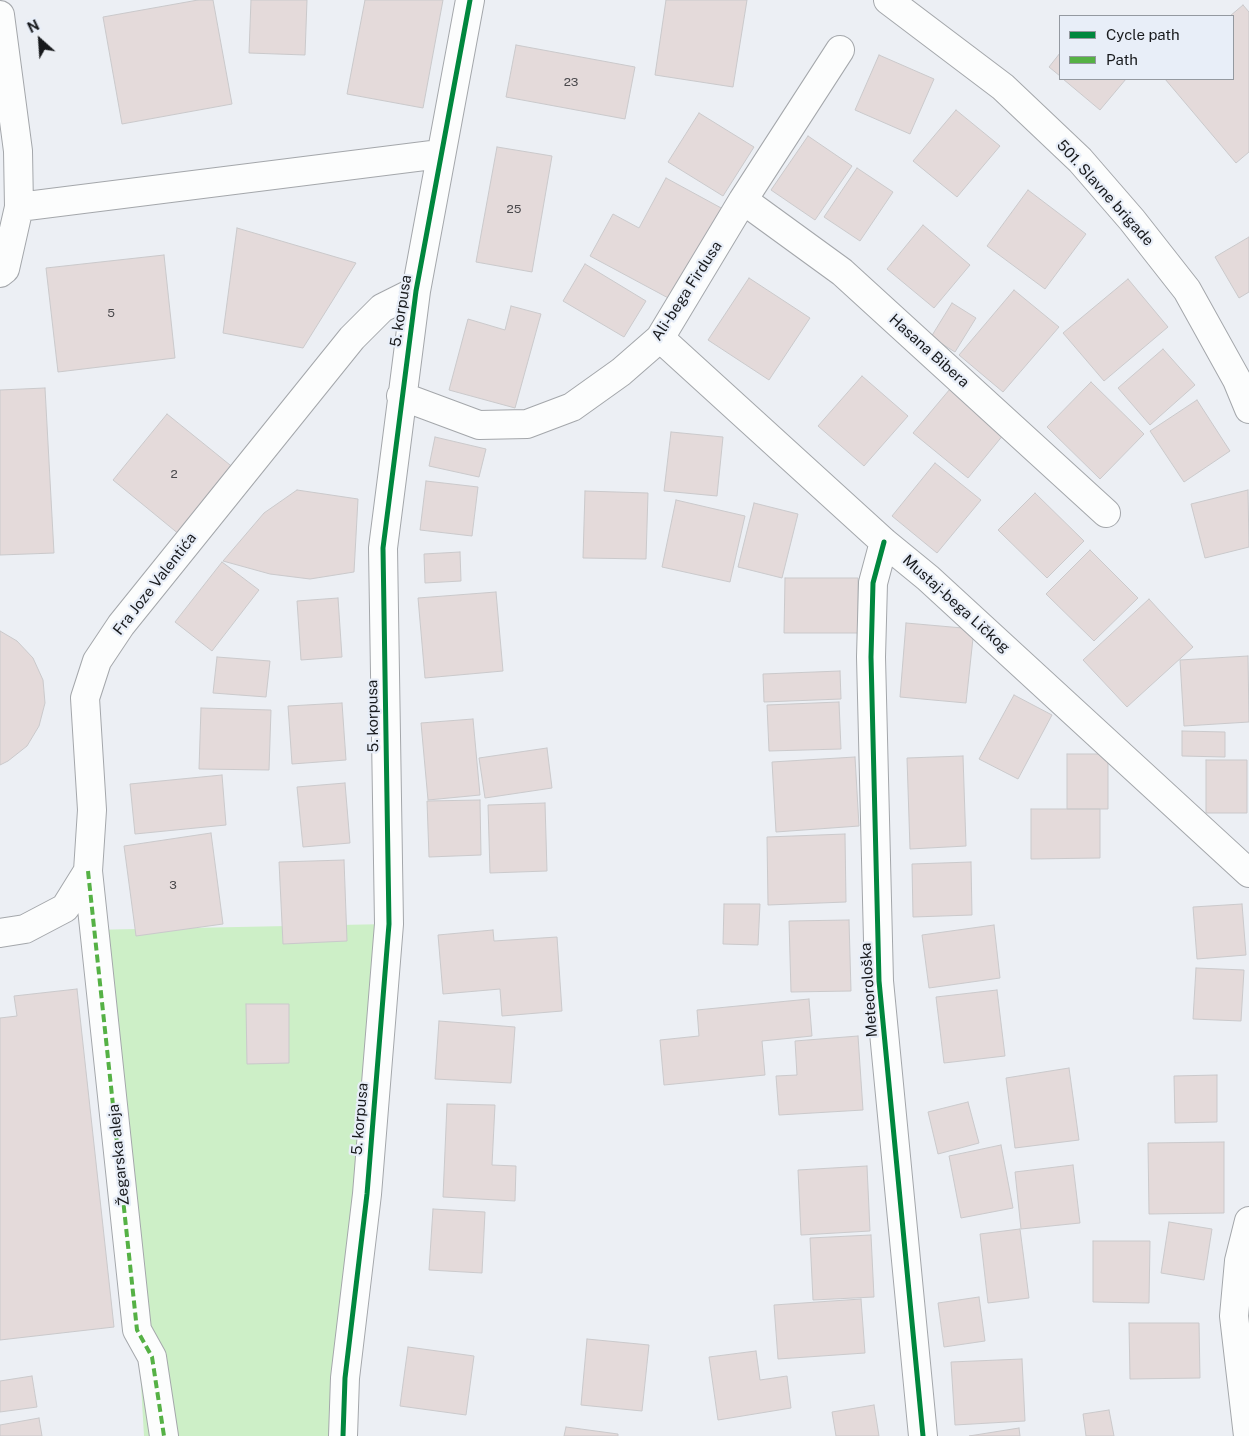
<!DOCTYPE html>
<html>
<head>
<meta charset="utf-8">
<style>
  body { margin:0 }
  #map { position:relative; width:1249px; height:1436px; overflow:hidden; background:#eceff4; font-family:"Public Sans",sans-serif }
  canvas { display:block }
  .legend { position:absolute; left:1059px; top:15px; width:175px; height:65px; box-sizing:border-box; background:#e8eef8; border:1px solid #9499a0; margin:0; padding:6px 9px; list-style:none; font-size:15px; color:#17191c }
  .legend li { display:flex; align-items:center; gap:10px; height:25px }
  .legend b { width:25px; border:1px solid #9499a0 }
  .north { position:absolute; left:15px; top:15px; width:50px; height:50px; -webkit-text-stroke:4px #e8eef8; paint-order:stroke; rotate:334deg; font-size:14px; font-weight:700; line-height:20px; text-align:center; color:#17191c }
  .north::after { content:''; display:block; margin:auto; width:18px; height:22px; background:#17191c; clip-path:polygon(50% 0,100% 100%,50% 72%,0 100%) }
</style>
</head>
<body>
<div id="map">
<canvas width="1249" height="1436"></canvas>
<ul class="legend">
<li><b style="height:6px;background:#00873e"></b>Cycle path</li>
<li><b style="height:6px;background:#55b145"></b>Path</li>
</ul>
<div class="north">N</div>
</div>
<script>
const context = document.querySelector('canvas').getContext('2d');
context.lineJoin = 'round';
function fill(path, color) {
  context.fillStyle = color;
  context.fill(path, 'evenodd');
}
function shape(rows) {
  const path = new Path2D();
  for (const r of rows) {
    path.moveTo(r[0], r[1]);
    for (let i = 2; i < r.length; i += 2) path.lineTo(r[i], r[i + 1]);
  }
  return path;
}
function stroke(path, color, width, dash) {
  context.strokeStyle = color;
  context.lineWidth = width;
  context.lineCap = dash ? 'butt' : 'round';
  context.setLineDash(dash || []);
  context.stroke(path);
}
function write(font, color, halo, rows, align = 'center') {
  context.font = font + ' "Public Sans",sans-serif';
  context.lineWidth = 4.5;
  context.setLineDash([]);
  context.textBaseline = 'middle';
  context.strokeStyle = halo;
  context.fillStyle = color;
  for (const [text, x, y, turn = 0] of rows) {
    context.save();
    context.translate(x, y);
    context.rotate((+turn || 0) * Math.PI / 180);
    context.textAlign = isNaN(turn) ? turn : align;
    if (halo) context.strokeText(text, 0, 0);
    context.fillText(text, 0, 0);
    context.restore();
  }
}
fill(shape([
  [389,924,343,1436,144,1436,136,1299,87,930]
]), '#cdefc7');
const building = shape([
  [198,0,213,0,232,104,122,124,103,17,198,0],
  [251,0,307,0,305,55,249,53,251,0],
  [365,0,443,0,423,108,347,94,365,0],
  [666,0,747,0,733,87,655,75,666,0],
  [1243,5,1249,12,1249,152,1236,163,1165,79,1233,79,1233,16,1230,16,1243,5],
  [516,45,635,67,625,119,506,97,516,45],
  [1060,53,1060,76,1049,67,1060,53],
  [879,55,934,79,910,134,855,110,879,55],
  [1063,79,1126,79,1100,110,1063,79],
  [956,110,1000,146,957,197,913,161,956,110],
  [699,113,754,147,723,196,668,162,699,113],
  [808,136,852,166,815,220,771,190,808,136],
  [497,147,552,156,532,272,476,262,497,147],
  [857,168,893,192,860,241,824,217,857,168],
  [666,178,723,209,672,300,590,256,613,214,639,228,666,178],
  [1028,190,1086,234,1045,289,987,246,1028,190],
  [923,225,970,265,934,308,887,269,923,225],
  [237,228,356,263,303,348,223,333,237,228],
  [1249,237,1249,292,1239,298,1215,257,1249,237],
  [164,255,175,358,58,372,46,268,164,255],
  [585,264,646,301,624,337,563,301,585,264],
  [749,278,810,318,769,380,708,340,749,278],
  [1128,279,1168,327,1104,381,1063,333,1128,279],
  [1014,290,1059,327,1003,392,959,355,1014,290],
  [952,303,976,318,955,352,931,337,952,303],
  [511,306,541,314,515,408,449,390,468,319,505,330,511,306],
  [1163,349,1195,385,1150,425,1118,388,1163,349],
  [862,376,908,416,864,466,818,426,862,376],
  [1091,382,1144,434,1100,479,1047,427,1091,382],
  [45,388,54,553,0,555,0,390,45,388],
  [950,389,1004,434,968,478,913,433,950,389],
  [1197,400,1230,451,1184,482,1150,431,1197,400],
  [167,414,235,469,180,535,113,480,167,414],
  [671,432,723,437,717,496,664,491,671,432],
  [435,437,486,449,479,477,429,466,435,437],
  [935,463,981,500,937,553,892,516,935,463],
  [426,481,478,487,472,536,420,530,426,481],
  [297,490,358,499,354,572,310,579,270,574,223,561,264,513,297,490],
  [1248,490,1249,547,1205,558,1191,504,1248,490],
  [585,491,648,493,646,559,583,558,585,491],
  [1035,493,1084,541,1047,578,998,530,1035,493],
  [676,500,745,516,730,582,662,567,676,500],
  [754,503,798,514,782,578,738,567,754,503],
  [1090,550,1138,598,1094,641,1046,594,1090,550],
  [460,552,461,581,425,583,424,554,460,552],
  [222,562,259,590,212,651,175,622,222,562],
  [785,578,858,578,858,633,784,633,785,578],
  [496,592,503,671,425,678,418,598,496,592],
  [338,598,342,657,301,660,297,601,338,598],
  [1149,599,1193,647,1127,707,1083,660,1149,599],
  [906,623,974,629,966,703,900,697,906,623],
  [0,631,17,641,33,658,43,680,45,703,39,726,27,746,8,761,0,765,0,631],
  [1248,656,1249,722,1184,726,1180,660,1248,656],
  [217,657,270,661,266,697,213,693,217,657],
  [840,671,841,699,764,702,763,674,840,671],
  [1014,695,1052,715,1018,779,979,759,1014,695],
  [839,702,841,749,769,751,767,705,839,702],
  [342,703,346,760,292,764,288,706,342,703],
  [201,708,271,710,269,770,199,769,201,708],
  [473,719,480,795,428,800,421,723,473,719],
  [1182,731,1225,732,1225,757,1182,756,1182,731],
  [547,748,552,788,485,798,479,758,547,748],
  [1067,754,1108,754,1108,809,1067,809,1067,754],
  [963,756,966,846,910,849,907,758,963,756],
  [855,757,859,826,776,832,772,762,855,757],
  [1206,760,1247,760,1247,813,1206,813,1206,760],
  [222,775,226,825,135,834,130,784,222,775],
  [345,783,350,843,303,847,297,787,345,783],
  [480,800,481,855,429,857,427,801,480,800],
  [545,803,547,871,490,873,488,805,545,803],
  [1031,809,1100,809,1100,858,1031,859,1031,809],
  [211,833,223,924,136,936,124,846,211,833],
  [845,834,846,902,768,905,767,837,845,834],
  [344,860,347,941,283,944,279,862,344,860],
  [971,862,972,915,913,917,912,864,971,862],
  [724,904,760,904,758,945,723,944,724,904],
  [1242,904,1246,955,1197,959,1193,907,1242,904],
  [849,920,851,991,791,992,789,921,849,920],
  [994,925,1000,978,929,988,922,935,994,925],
  [493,930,494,941,557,937,562,1011,502,1016,500,989,443,994,438,935,493,930],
  [1196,968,1244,970,1241,1021,1193,1019,1196,968],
  [77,989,114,1327,0,1340,0,1018,17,1016,14,996,77,989],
  [997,990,1005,1056,944,1063,936,997,997,990],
  [809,999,812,1036,762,1041,765,1075,664,1085,660,1040,699,1036,697,1010,809,999],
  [246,1004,289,1004,289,1063,247,1064,246,1004],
  [439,1021,515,1027,511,1083,435,1079,439,1021],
  [858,1036,863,1110,779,1115,776,1076,797,1075,795,1041,858,1036],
  [1069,1068,1079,1140,1015,1148,1006,1078,1069,1068],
  [1217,1075,1217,1122,1175,1123,1174,1076,1217,1075],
  [968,1102,979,1143,938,1154,928,1112,968,1102],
  [447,1104,495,1105,492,1165,516,1166,515,1201,443,1197,447,1104],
  [1224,1142,1224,1213,1149,1214,1148,1143,1224,1142],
  [1001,1145,1013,1208,961,1218,949,1156,1001,1145],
  [1073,1165,1080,1223,1021,1229,1015,1172,1073,1165],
  [867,1166,870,1231,801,1235,798,1170,867,1166],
  [433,1209,485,1212,482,1273,429,1270,433,1209],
  [1169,1222,1212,1229,1204,1280,1161,1273,1169,1222],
  [1020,1229,1029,1298,988,1303,980,1234,1020,1229],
  [871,1235,874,1297,813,1300,810,1238,871,1235],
  [1093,1241,1150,1241,1149,1303,1093,1302,1093,1241],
  [979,1297,985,1341,944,1347,938,1303,979,1297],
  [861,1299,865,1353,778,1359,774,1305,861,1299],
  [1129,1323,1199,1323,1200,1378,1130,1379,1129,1323],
  [587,1339,649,1345,642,1411,581,1405,587,1339],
  [408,1347,474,1356,466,1415,400,1406,408,1347],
  [756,1351,760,1380,787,1376,791,1408,718,1420,709,1357,756,1351],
  [1022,1359,1025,1421,955,1425,951,1362,1022,1359],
  [32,1376,37,1407,0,1412,0,1381,32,1376],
  [874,1405,879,1436,836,1436,832,1412,874,1405],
  [1109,1410,1114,1436,1086,1436,1083,1414,1109,1410],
  [39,1418,42,1436,0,1436,0,1425,39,1418],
  [566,1427,618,1434,618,1436,564,1436,566,1427],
  [1019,1428,1020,1436,969,1436,1019,1428]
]);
fill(building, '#e4dada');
stroke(building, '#cac9cb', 1);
const minor = shape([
  [888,0,1003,87,1080,160,1132,220,1187,290,1237,380,1249,409],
  [0,15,18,151,19,207,5,269,0,273],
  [743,200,842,272,1106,513],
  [19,207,440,154],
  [660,338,884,542,928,578,1249,873],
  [401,396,479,425,527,424,572,407,621,372,660,338,743,200,840,50],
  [884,542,873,583,871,657,879,981,923,1436],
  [88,871,137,1330,152,1357,164,1436],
  [0,933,25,929,65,908,88,871,92,810,85,698,97,661,121,625,352,338,382,308,416,291],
  [343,1436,345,1378,367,1194,389,924,383,548,416,291,470,0],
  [1248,1436,1234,1316,1239,1261,1249,1221]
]);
stroke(minor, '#a4a7ab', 30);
stroke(minor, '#fcfdfd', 28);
stroke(shape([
  [88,871,137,1330,152,1357,164,1436]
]), '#55b145', 4, [8, 4]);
stroke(shape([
  [884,542,873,583,871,657,879,981,923,1436],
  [343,1436,345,1378,367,1194,389,924,383,548,416,291,470,0]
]), '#00873e', 5);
write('12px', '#4a494c', null, [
  ["23",571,82],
  ["25",514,209],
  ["5",111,313],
  ["2",174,474],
  ["3",173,885]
]);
write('15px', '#17191c', '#e8eef8', [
  ["501. Slavne brigade",1105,193,48],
  ["Ali-bega Firdusa",687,291,-57],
  ["5. korpusa",401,311,-81],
  ["Hasana Bibera",929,351,42],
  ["Fra Joze Valentića",155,584,-52],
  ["Mustaj-bega Ličkog",956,604,42],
  ["5. korpusa",373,716,-91],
  ["Meteorološka",869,990,-94],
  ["5. korpusa",360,1119,-85],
  ["Žegarska aleja",119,1155,-96]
]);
</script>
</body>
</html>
